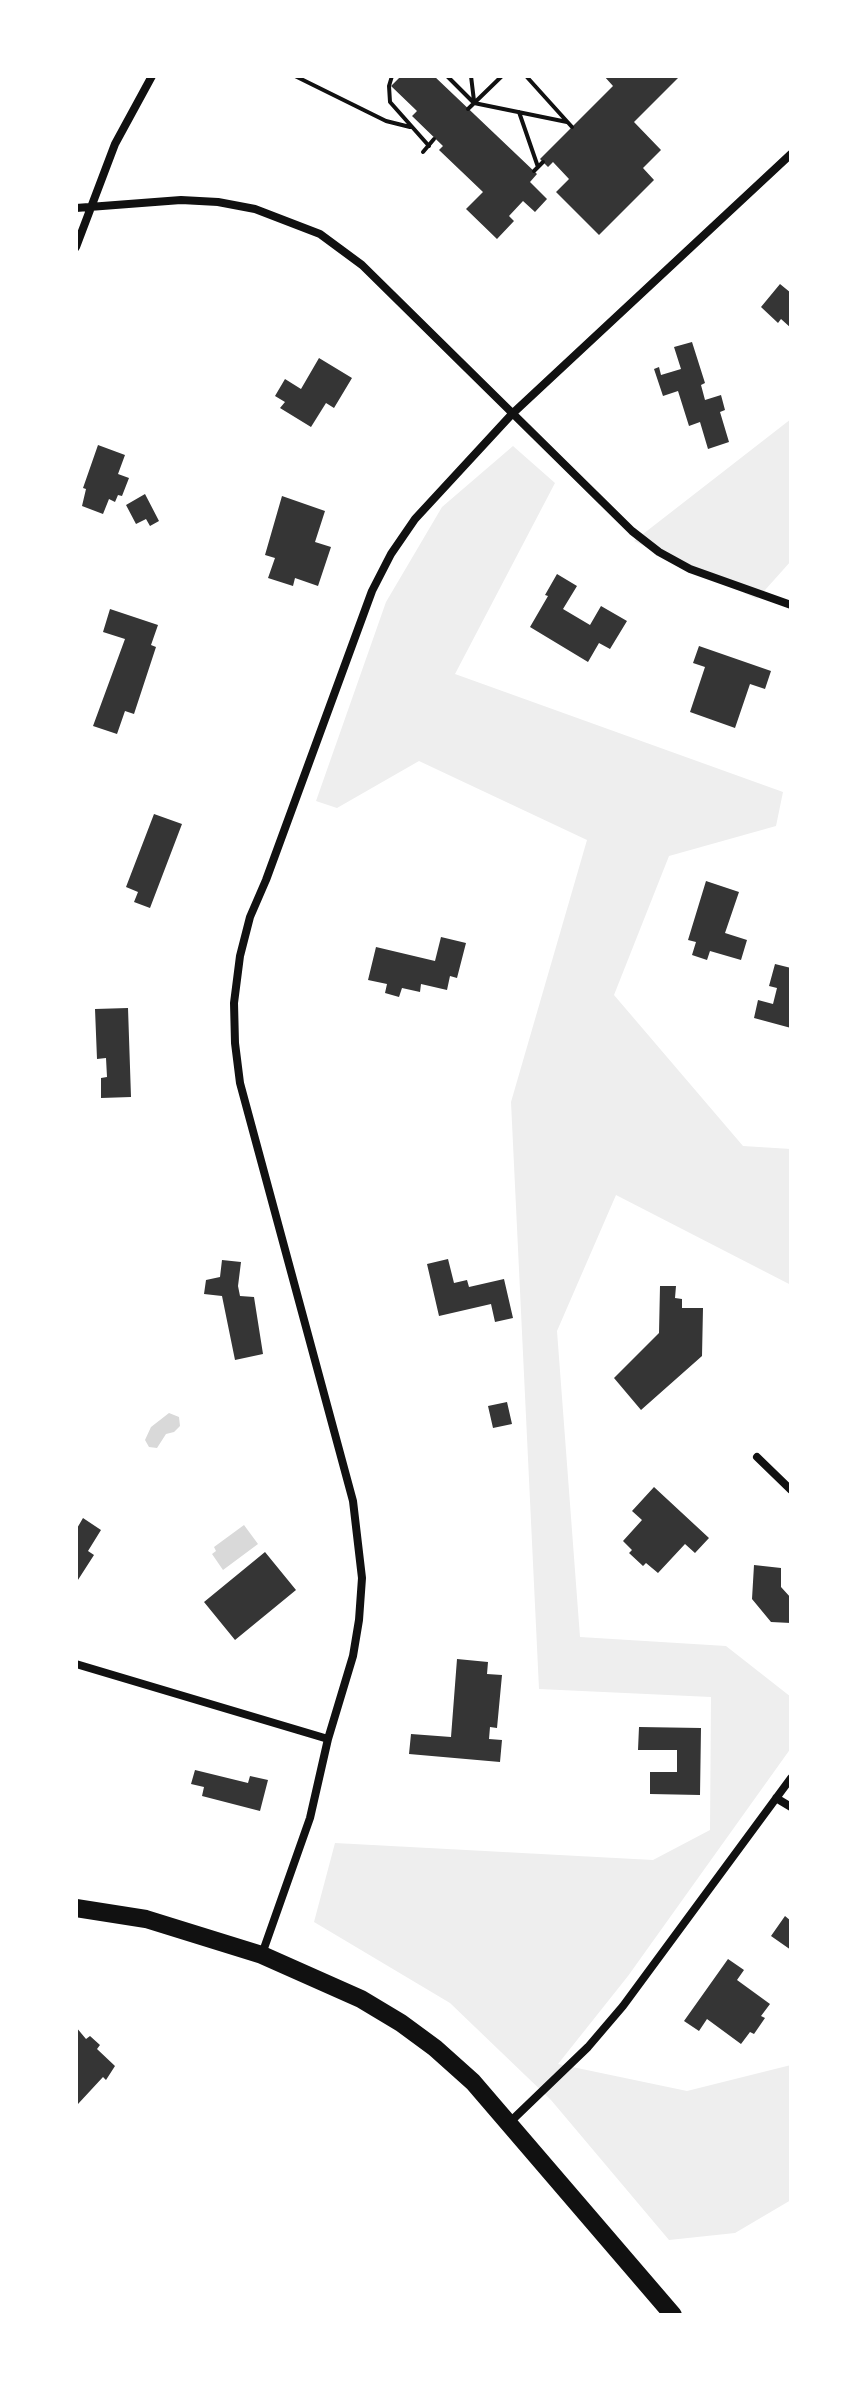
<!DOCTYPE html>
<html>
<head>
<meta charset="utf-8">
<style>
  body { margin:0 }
  #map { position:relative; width:867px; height:2391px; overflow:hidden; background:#fff; font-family:"Fira Sans Condensed",sans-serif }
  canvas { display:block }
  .frame { position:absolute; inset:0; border:78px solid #fff; pointer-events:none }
</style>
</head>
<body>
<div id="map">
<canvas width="867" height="2391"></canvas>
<div class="frame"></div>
</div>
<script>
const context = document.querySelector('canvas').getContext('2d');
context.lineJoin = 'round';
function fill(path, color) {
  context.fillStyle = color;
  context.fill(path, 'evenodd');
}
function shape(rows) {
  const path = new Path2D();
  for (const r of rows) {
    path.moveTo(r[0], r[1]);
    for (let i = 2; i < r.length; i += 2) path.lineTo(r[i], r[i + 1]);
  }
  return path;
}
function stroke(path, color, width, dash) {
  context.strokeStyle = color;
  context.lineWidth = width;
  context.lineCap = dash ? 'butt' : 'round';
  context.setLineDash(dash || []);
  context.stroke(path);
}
fill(shape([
  [791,419,791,561,757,599,634,541],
  [513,446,555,483,455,674,783,792,776,826,669,856,614,995,743,1146,791,1149,791,1285,616,1195,557,1331,580,1637,726,1646,791,1697,791,1748,628,1976,558,2064,687,2091,791,2065,791,2200,735,2233,669,2240,551,2100,450,2003,314,1922,335,1843,653,1860,710,1830,711,1697,539,1689,511,1102,587,840,419,761,337,808,316,801,386,602,442,507]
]), '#eee');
fill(shape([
  [169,1413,179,1417,180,1426,174,1432,166,1434,157,1448,149,1447,145,1440,151,1427],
  [244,1525,258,1544,223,1570,212,1554,216,1551,214,1547]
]), '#d9d9d9');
fill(shape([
  [401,76,434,76,537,174,530,182,547,199,535,212,523,201,509,216,514,221,497,239,466,209,483,192,439,150,443,146,412,116,417,111,391,86],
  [604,76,680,76,634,122,661,150,643,168,654,180,599,235,556,192,569,179,553,162,548,167,540,159,613,86],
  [780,284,791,293,791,328,781,319,778,323,761,307],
  [692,342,705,383,701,385,705,400,721,395,725,410,720,412,729,442,708,449,700,422,689,426,678,391,663,396,654,369,659,367,661,375,681,369,674,347],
  [319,358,352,378,334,408,326,403,311,427,280,408,285,402,275,396,285,379,301,389],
  [98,445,125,455,118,474,129,478,122,496,118,495,115,502,109,499,103,514,82,506,86,489,83,488],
  [145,494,159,521,150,526,146,519,136,524,126,505],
  [282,496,325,511,315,542,331,547,318,586,295,578,293,586,268,578,275,558,265,555],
  [557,574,577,586,563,609,590,625,601,606,627,621,610,649,599,643,588,662,530,627,548,596,545,595],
  [110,609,158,625,151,645,156,647,134,714,125,711,117,734,93,726,125,639,103,632],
  [699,646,771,671,765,689,750,684,735,728,690,712,705,667,693,663],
  [154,814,182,824,150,908,134,902,138,892,126,887],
  [706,881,739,892,725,933,747,940,741,960,710,951,707,960,692,955,696,942,688,940],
  [441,937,466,943,457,978,450,976,447,990,421,984,420,992,402,988,399,997,385,993,387,984,368,980,376,947,435,961],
  [775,964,791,968,791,1028,754,1018,758,1000,773,1004,777,988,769,986],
  [128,1008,131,1097,101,1098,101,1078,107,1077,106,1058,97,1059,95,1009],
  [448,1259,454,1283,467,1280,469,1287,504,1279,513,1318,495,1322,491,1304,439,1316,427,1264],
  [222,1260,241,1262,238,1286,240,1296,254,1297,263,1354,235,1360,222,1296,204,1294,206,1280,220,1277],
  [660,1286,676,1286,675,1298,682,1299,682,1308,703,1308,702,1356,641,1410,614,1378,659,1333],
  [507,1402,512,1424,493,1428,488,1406],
  [654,1487,709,1538,695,1553,685,1544,658,1573,646,1563,643,1566,629,1553,632,1550,623,1541,642,1520,632,1511],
  [83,1518,101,1530,88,1551,94,1555,76,1583,76,1530],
  [265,1552,296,1590,235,1640,204,1602],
  [754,1565,781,1568,781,1587,791,1598,791,1623,771,1622,752,1599],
  [457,1659,488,1662,487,1674,502,1675,497,1728,490,1727,489,1739,502,1740,500,1762,409,1754,411,1734,451,1737],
  [639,1727,701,1728,700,1795,650,1794,650,1772,677,1772,677,1750,638,1750],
  [195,1770,248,1783,250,1776,268,1780,260,1811,202,1796,204,1787,191,1784],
  [785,1916,791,1921,791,1950,771,1936],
  [728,1959,744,1970,737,1980,770,2004,761,2016,765,2018,754,2034,750,2032,741,2044,707,2019,699,2031,684,2021],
  [76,2027,86,2039,90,2036,100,2045,97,2049,115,2066,106,2080,103,2077,78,2104]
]), '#353535');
stroke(shape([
  [295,76,386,121,410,127],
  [392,76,389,86,390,102,429,146],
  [447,76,474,103,567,122],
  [471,76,474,101],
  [526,76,572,127],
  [468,109,502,76],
  [519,112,538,167],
  [423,152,434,139],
  [534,171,543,162]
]), '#111', 4);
stroke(shape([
  [76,208,181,200,218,202,255,209,320,234,362,265,632,531,659,552,690,569,791,605],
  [76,247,115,144,152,76],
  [757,1457,791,1490],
  [76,1664,328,1739],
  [776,1798,791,1807],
  [262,1954,310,1818,328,1739,353,1656,359,1620,362,1578,353,1501,240,1083,235,1043,234,1003,240,956,250,917,266,880,372,591,391,554,415,519,512,414,791,154],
  [509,2123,588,2047,623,2006,791,1778]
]), '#111', 8);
stroke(shape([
  [76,1908,146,1919,262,1955,361,1999,401,2023,435,2048,473,2082,673,2315]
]), '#111', 18);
</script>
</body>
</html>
